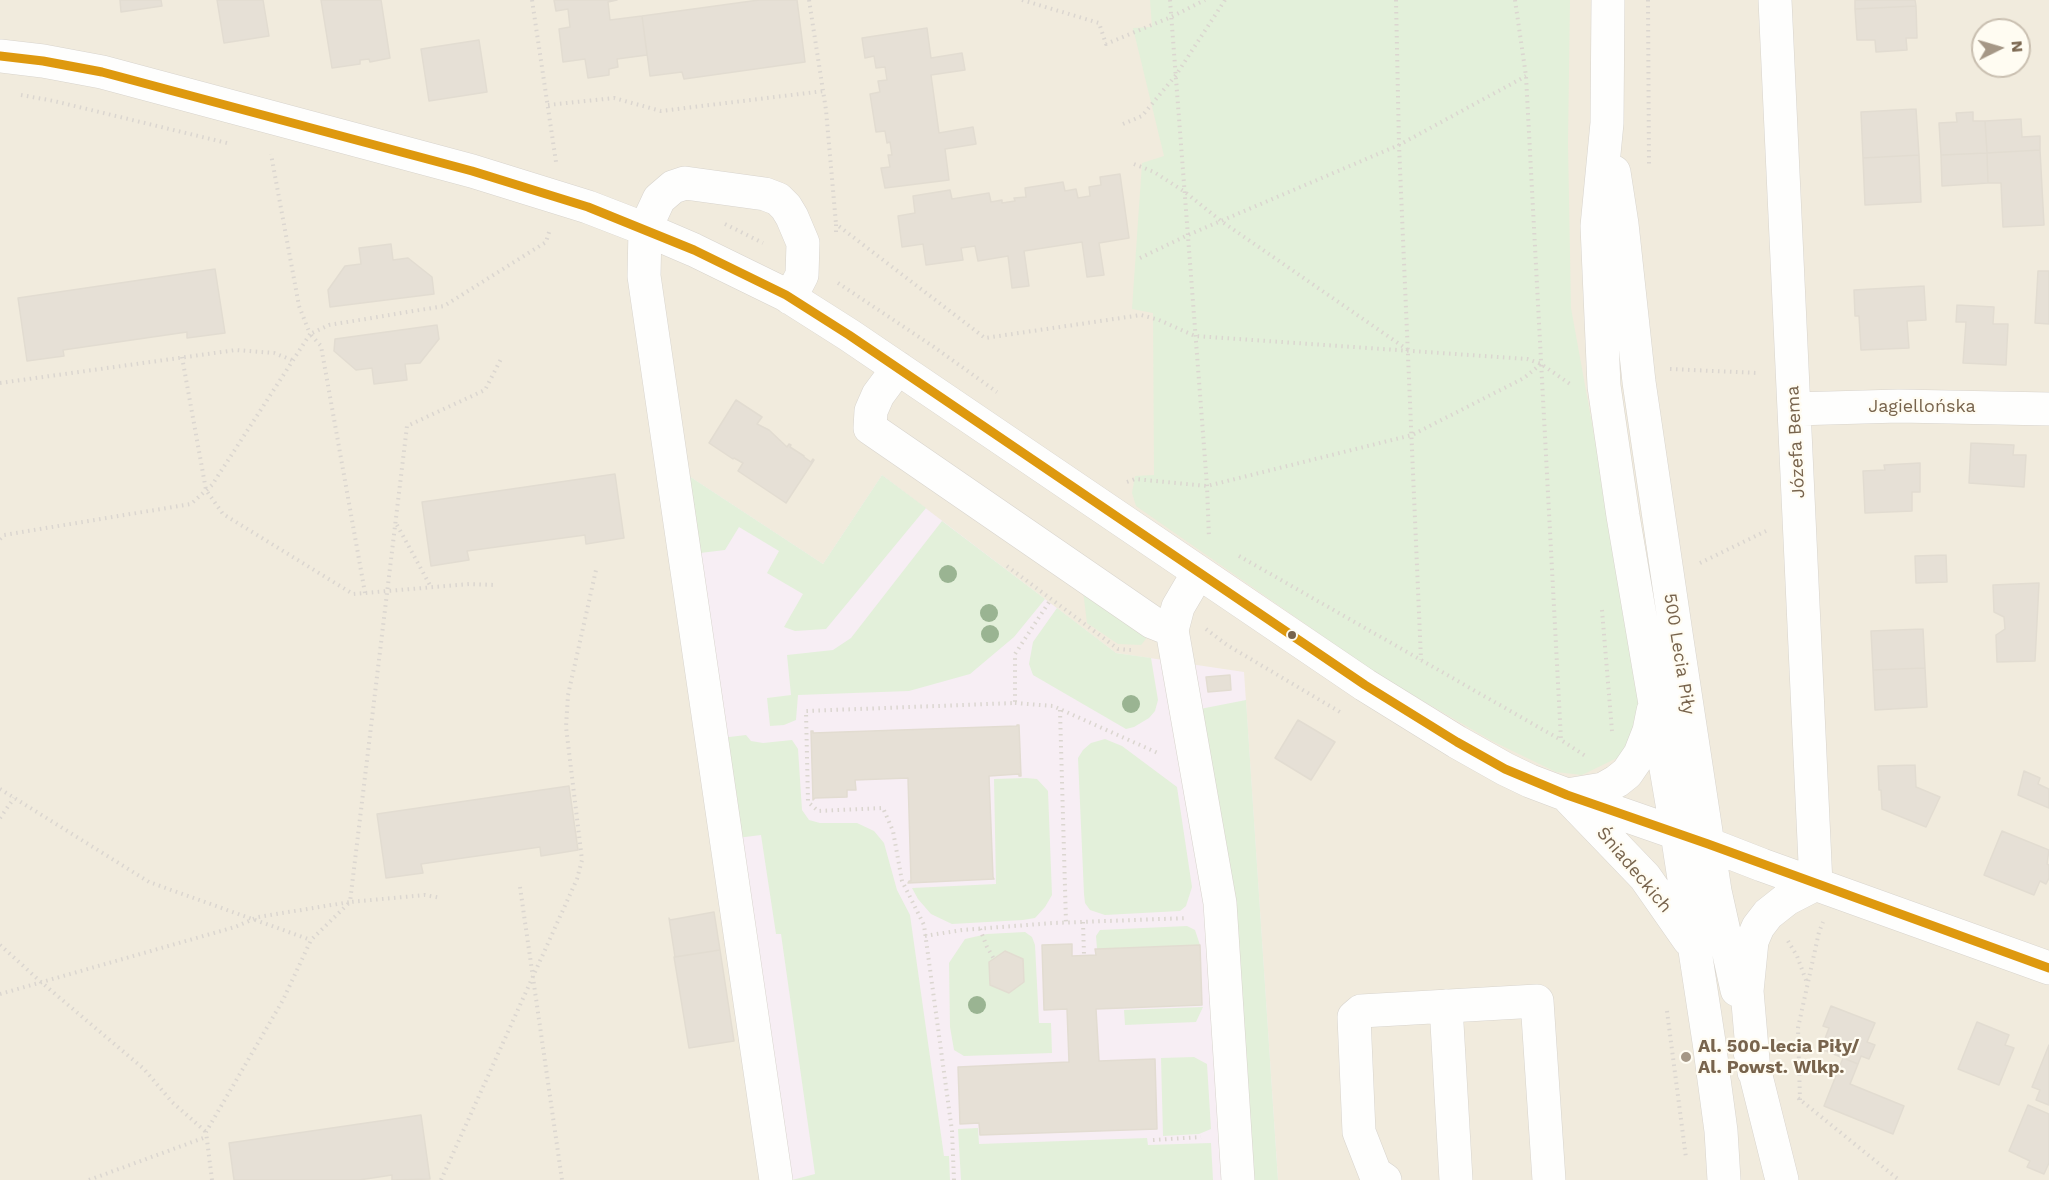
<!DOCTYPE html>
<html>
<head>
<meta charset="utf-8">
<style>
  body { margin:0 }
  #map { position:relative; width:2049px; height:1180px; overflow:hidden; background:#f9f7ef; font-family:"Work Sans",sans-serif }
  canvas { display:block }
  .north { position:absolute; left:1971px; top:18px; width:60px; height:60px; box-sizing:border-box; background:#fffcf2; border:2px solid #c9bfb0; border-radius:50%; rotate:85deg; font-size:16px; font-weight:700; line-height:24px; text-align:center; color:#78644d }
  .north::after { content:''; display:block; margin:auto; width:21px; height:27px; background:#a59786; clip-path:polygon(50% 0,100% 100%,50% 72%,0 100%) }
</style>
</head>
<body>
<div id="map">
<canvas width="2049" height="1180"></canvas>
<div class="north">N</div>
</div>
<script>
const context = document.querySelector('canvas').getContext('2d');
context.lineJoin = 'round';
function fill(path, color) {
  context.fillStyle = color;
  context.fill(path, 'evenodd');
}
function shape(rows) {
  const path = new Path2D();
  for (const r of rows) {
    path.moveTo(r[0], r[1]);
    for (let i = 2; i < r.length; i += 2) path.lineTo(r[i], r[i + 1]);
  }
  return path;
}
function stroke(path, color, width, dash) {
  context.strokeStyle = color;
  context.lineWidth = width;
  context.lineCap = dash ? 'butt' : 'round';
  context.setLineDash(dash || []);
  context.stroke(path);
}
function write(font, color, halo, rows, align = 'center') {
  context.font = font + ' "Work Sans",sans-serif';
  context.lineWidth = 4.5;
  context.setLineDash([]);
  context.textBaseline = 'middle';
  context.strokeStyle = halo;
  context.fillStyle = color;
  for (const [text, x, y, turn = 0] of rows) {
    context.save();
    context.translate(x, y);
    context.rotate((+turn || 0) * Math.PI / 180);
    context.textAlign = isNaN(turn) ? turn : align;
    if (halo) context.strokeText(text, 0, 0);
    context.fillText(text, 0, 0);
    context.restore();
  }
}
fill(shape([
  [0,0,2049,0,2049,1180,0,1180],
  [1983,30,2019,30,2019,66,1983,66]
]), '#f1ebdd');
fill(shape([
  [882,475,1116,653,1244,672,1278,1180,792,1180,721,738,689,476,823,564]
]), '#f7eef4');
fill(shape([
  [1150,0,1570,0,1568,143,1571,308,1641,693,1632,741,1617,758,1582,775,1556,772,1492,741,1380,676,1136,506,1132,493,1135,476,1154,475,1153,313,1132,309,1142,163,1164,156,1133,28,1152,27],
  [882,475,926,508,826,629,795,631,784,627,803,594,767,573,779,551,739,527,725,550,700,553,689,476,823,564],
  [942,521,1045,599,1014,637,970,674,909,691,798,695,796,720,784,725,770,726,767,698,791,695,787,655,833,650,851,638],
  [1083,591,1149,635,1141,645,1118,644,1087,623],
  [1057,608,1116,653,1151,658,1158,700,1155,711,1149,718,1134,727,1126,729,1033,675,1029,664,1033,642],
  [1246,700,1278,1180,1251,1180,1200,709],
  [746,735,751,741,763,743,792,740,798,749,802,810,809,820,820,823,857,823,874,831,884,843,897,890,910,915,944,1156,949,1156,950,1180,792,1180,815,1174,781,934,776,934,761,835,737,838,721,738],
  [1105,739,1122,746,1177,787,1192,887,1186,906,1180,911,1105,915,1090,910,1085,903,1084,894,1078,758,1083,750,1091,743],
  [1026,778,1037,779,1048,791,1052,895,1045,907,1035,918,1023,920,952,924,931,914,918,899,912,888,996,884,994,779],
  [1187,926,1195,930,1200,945,1097,949,1096,936,1100,930],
  [1025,932,1032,937,1035,945,1039,1023,1051,1023,1052,1053,964,1056,954,1050,950,1027,949,963,965,939,987,934],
  [1203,1007,1196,1022,1125,1025,1124,1010],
  [1194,1057,1207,1064,1211,1129,1199,1134,1163,1136,1161,1058],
  [978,1128,979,1144,1147,1138,1148,1145,1211,1143,1213,1180,961,1180,958,1129]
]), '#e3f0da');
const building = shape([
  [120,0,161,0,162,6,121,12,120,0],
  [217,0,263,0,269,36,224,43,217,0],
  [321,0,381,0,390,58,370,62,369,59,360,60,360,64,332,68,321,0],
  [554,0,617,0,608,2,610,20,642,16,647,55,617,59,618,67,609,69,609,75,588,78,585,59,563,62,559,29,570,27,568,9,556,11,554,0],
  [759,0,797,0,805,62,684,79,682,72,650,76,642,16,759,0],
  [1855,0,1915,0,1916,6,1855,9,1855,0],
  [1916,6,1917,38,1906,38,1907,50,1876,52,1875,40,1857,40,1855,9,1916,6],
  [927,28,931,58,962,53,965,70,931,75,939,133,973,127,976,144,945,149,949,180,885,188,881,168,890,167,888,155,892,155,890,142,887,143,885,131,876,132,870,94,880,92,878,81,887,80,885,67,876,68,874,56,865,58,862,38,927,28],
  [479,40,487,92,429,101,421,49,479,40],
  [1916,109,1919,155,1863,158,1861,112,1916,109],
  [1973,112,1973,121,1985,121,1987,153,1941,155,1939,123,1957,122,1956,113,1973,112],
  [2021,119,2022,137,2040,136,2040,150,1987,153,1985,121,2021,119],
  [2040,150,2044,225,2003,227,2001,183,1988,183,1987,153,2040,150],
  [1987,153,1988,183,1942,186,1941,155,1987,153],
  [1919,155,1921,202,1865,205,1863,158,1919,155],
  [1120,174,1129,238,1099,243,1104,275,1087,277,1082,242,1024,251,1029,286,1012,288,1008,256,978,261,975,246,961,248,963,260,926,265,923,244,902,247,898,216,915,213,913,196,950,190,952,199,989,193,991,202,1002,200,1002,203,1015,201,1014,198,1026,197,1025,188,1063,182,1065,191,1076,189,1078,198,1090,196,1089,187,1101,185,1100,177,1120,174],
  [391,244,393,260,408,258,432,277,434,294,330,307,328,290,345,266,361,264,359,248,391,244],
  [215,269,225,333,187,338,187,332,63,350,64,356,27,361,18,298,215,269],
  [2038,271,2049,271,2049,324,2035,323,2038,271],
  [1924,286,1926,320,1907,321,1909,348,1861,350,1859,316,1855,316,1854,290,1924,286],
  [1957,305,1994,307,1993,324,2008,324,2006,365,1963,363,1966,322,1956,322,1957,305],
  [437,325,439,339,420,363,405,364,407,380,374,384,372,368,356,370,334,351,335,339,437,325],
  [736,400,762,417,757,424,769,430,787,447,789,444,791,445,790,447,804,456,804,457,811,462,813,459,814,460,786,503,738,471,743,463,734,458,733,459,709,443,736,400],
  [1971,443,2014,445,2013,455,2026,455,2024,487,1969,483,1971,443],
  [1920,463,1920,492,1912,492,1912,511,1865,513,1863,471,1885,470,1884,465,1920,463],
  [615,474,624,538,586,544,585,535,467,551,469,560,431,566,422,502,615,474],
  [1946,555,1947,582,1916,583,1915,556,1946,555],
  [2039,583,2035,661,1997,662,1996,635,2005,629,2004,617,1994,612,1993,585,2039,583],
  [1923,629,1925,668,1873,670,1871,631,1923,629],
  [1925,668,1927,707,1875,710,1873,670,1925,668],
  [1230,675,1231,690,1208,692,1206,677,1230,675],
  [1298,720,1335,742,1311,780,1275,758,1298,720],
  [1017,725,1019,725,1021,776,1019,776,1019,774,989,776,993,877,994,879,908,883,909,881,911,881,908,778,855,780,856,790,847,790,847,797,815,798,813,800,811,731,813,731,813,733,1017,726,1017,725],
  [1915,765,1916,787,1940,797,1926,827,1882,809,1881,790,1879,790,1878,766,1915,765],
  [2024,771,2040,778,2038,784,2049,789,2049,808,2018,795,2024,771],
  [569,786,578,850,541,856,540,847,421,864,423,873,386,878,377,814,569,786],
  [2002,831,2049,850,2047,864,2049,865,2049,878,2046,884,2040,881,2034,895,1984,875,2002,831],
  [714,912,720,950,675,957,669,918,670,920,714,912],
  [1072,944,1072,956,1096,955,1095,949,1097,949,1200,945,1202,1005,1096,1009,1099,1061,1155,1059,1157,1129,980,1135,979,1123,960,1124,958,1067,1069,1062,1067,1009,1044,1010,1042,945,1072,944],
  [720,950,734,1041,689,1048,674,957,720,950],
  [1005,951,1023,959,1024,982,1009,993,990,985,989,962,1005,951],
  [1831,1006,1875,1023,1867,1042,1875,1045,1869,1059,1861,1056,1858,1064,1821,1049,1829,1028,1823,1026,1831,1006],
  [1977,1022,2009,1035,2005,1045,2014,1048,1999,1085,1958,1069,1977,1022],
  [2049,1045,2049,1105,2036,1100,2040,1090,2032,1087,2049,1045],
  [1843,1058,1858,1064,1850,1084,1904,1106,1893,1134,1824,1106,1843,1058],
  [2028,1105,2049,1114,2049,1163,2044,1174,2027,1167,2030,1161,2009,1151,2028,1105],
  [421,1115,430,1179,392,1180,392,1175,359,1180,234,1180,229,1143,421,1115]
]);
fill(building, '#e6e0d6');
stroke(building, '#e2dcd1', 1.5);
const minor = shape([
  [1608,0,1607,123,1597,226,1604,386,1623,516,1677,833,1709,1042,1721,1131,1724,1180],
  [0,56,43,61,102,72,472,171,588,207,645,229,694,250,786,295,849,335,1365,685,1457,742,1505,769,1530,781,1567,795,1708,844,1762,865,2049,968],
  [1614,172,1622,224,1639,382,1677,640,1715,891,1737,990],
  [898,368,878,395,871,411,870,428,1152,622,1172,630],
  [1794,409,1899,406,2049,409],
  [1198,573,1178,607,1172,630,1220,903,1238,1180],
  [1567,795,1603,789,1617,781,1627,773,1640,754,1649,731,1653,711],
  [1570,799,1645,877,1689,940],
  [1446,1006,1456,1180],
  [1750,1052,1782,1180],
  [1754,1072,1747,991,1752,941,1758,927,1768,914,1787,899,1816,884,1775,0],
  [776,1180,644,276,645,229,659,199,673,187,685,183,765,194,778,199,786,207,792,217,803,243,802,275,790,298],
  [1385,1180,1375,1173,1359,1132,1354,1017,1361,1011,1537,1001,1549,1180]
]);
stroke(minor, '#d8d4cd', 34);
stroke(shape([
  [532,0,556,162],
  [809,0,826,110,836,224],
  [1022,0,1099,23,1106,44,1171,17,1205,0],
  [1170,0,1207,486,1209,538],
  [1396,0,1399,145,1421,660],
  [1515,0,1526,76,1561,740,1587,757],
  [1648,0,1649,164],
  [21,95,54,101,227,143],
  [548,105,614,98,661,111,824,91],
  [1123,124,1142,116,1176,75,1225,0],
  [1134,164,1154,172,1185,192,1221,221,1408,350],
  [725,224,763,243],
  [836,232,836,224,985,338,1141,315,1159,320,1195,336,1527,359,1541,364,1570,384],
  [1140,258,1188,235,1399,145,1526,76],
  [838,283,934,347,997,392],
  [182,357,206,490,223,514,353,594,469,584,496,585],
  [1670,369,1758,373],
  [0,383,236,350,274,353,292,360],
  [1127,482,1135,479,1207,486,1412,435,1524,378,1541,364],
  [397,525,431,587],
  [0,539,4,535,191,504,212,485,310,334,299,306,271,154],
  [1239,556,1561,740],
  [1700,563,1766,531],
  [1007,566,1118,649,1131,650],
  [365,593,321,346,310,334,329,325,444,306,546,242,550,229],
  [1602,610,1612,731],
  [1206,629,1227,645,1340,712],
  [1015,703,1053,706,1160,754],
  [1060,710,1066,923],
  [0,789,149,882,311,940],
  [0,818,14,798],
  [520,887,562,1180],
  [1083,922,1084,955],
  [980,929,987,947,994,959],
  [925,936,962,930,1053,923,1188,918],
  [1788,941,1797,956,1807,983],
  [0,945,41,982,144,1069,172,1102,206,1132],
  [0,994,235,927,258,917,350,902,407,426,485,390,501,359],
  [1667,1011,1686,1158],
  [1798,1098,1899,1180],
  [1800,1100,1798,1028,1819,932,1823,922],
  [1153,1140,1201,1137],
  [89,1180,206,1137],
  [212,1180,206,1132,283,1000,311,940,350,902,425,895,441,898],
  [441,1180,577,879,582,860,566,727,568,695,596,570],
  [954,1180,952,1131,924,925,902,881,893,831,883,808,818,811,808,802,806,711,1015,703,1015,654,1051,599]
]), '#dbd6d0', 4, [1.5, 4.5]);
stroke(minor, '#fefefd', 33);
stroke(shape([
  [0,56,43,61,102,72,472,171,588,207,694,250,786,295,849,335,1365,685,1457,742,1505,769,1567,795,1708,844,2049,968]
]), '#de990f', 9);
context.fillStyle = '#9ab492';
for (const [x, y] of [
  [948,574],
  [989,613],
  [990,634],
  [1131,704],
  [977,1005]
]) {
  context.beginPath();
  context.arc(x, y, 9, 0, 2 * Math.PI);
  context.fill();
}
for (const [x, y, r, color] of [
  [1292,635,5,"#78644d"],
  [1686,1057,6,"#a59786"]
]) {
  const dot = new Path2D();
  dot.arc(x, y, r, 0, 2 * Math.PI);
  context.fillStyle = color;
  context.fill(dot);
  stroke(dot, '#fffcf2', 2);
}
write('18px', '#78644d', '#fffcf2', [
  ["Jagiellońska",1922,407],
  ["Józefa Bema",1796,442,-93],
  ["500 Lecia Piły",1679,654,81],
  ["Śniadeckich",1634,870,50]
]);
write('bold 18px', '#78644d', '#fffcf2', [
  ["Al. 500-lecia Piły/",1698,1047],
  ["Al. Powst. Wlkp.",1698,1068]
], 'left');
</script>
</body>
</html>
